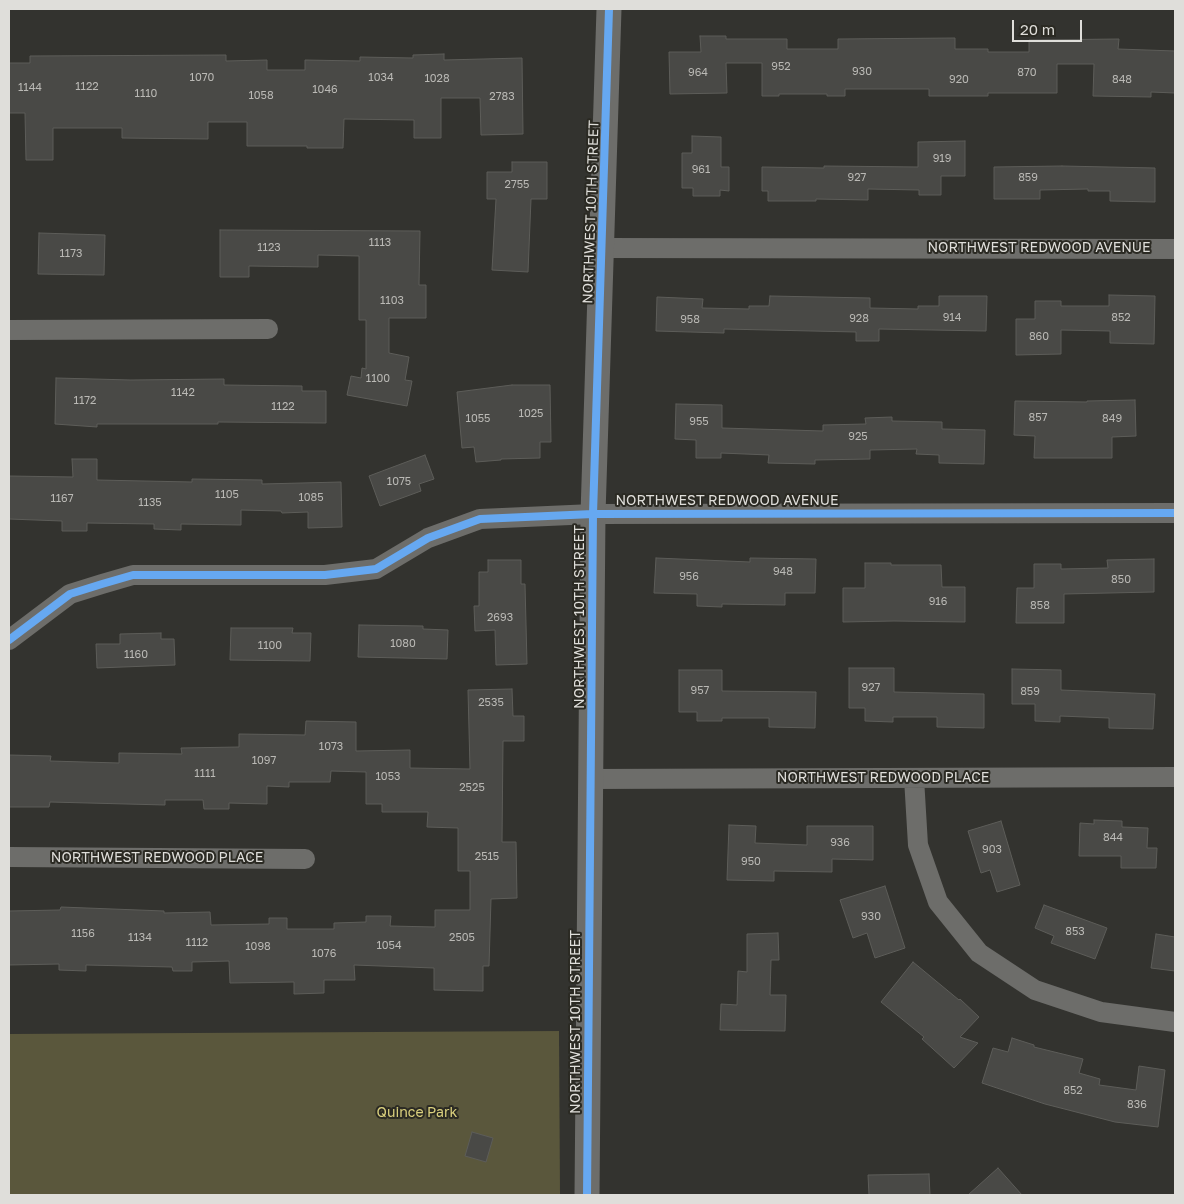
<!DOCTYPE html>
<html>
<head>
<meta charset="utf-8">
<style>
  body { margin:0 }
  #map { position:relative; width:1184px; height:1204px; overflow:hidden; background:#33332f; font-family:"Golos Text",sans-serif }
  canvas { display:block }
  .frame { position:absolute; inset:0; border:10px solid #dfdeda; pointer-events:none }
  .scale { position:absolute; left:1012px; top:20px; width:70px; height:22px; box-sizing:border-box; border:2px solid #dfdeda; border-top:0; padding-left:6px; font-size:15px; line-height:18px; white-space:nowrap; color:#dfdeda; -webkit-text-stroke:4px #2b2a23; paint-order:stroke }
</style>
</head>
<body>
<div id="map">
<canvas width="1184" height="1204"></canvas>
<div class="frame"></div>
<div class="scale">20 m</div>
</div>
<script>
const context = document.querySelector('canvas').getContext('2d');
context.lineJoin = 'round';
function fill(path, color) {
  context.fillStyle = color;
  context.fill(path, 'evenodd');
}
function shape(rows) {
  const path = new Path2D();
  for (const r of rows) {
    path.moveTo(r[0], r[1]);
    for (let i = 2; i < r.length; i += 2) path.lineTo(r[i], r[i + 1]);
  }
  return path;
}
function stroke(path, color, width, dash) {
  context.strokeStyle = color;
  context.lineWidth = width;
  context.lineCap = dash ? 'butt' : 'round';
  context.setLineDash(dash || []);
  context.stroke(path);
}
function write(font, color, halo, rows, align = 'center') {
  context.font = font + ' "Golos Text",sans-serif';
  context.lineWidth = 4;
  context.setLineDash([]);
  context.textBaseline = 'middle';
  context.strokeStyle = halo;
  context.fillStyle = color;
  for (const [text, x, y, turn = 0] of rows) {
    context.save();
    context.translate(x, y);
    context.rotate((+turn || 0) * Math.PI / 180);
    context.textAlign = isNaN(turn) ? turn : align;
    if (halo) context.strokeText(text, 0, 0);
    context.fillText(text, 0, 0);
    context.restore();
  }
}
fill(shape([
  [559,1031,560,1195,9,1195,9,1034]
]), '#5a573c');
const building = shape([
  [700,36,726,36,726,39,787,39,787,49,838,49,838,39,955,38,955,49,988,49,988,52,1029,52,1029,40,1119,39,1118,49,1175,51,1175,93,1151,92,1151,97,1093,96,1094,64,1057,64,1057,93,988,93,988,96,929,96,929,89,845,89,845,96,827,96,827,94,779,94,779,96,762,96,762,63,726,63,727,93,670,94,669,52,701,52,700,36],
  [444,54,444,60,522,58,523,134,481,135,480,98,441,98,441,138,414,138,414,120,344,119,343,148,307,148,307,146,247,146,247,122,208,122,208,139,122,138,122,128,53,128,53,160,26,160,25,113,9,113,9,63,30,63,30,56,226,55,226,61,267,60,267,70,305,70,305,60,360,61,360,57,413,58,413,55,444,54],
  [692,136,721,137,721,167,729,167,729,191,720,190,720,196,693,196,693,188,682,188,682,153,692,153,692,136],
  [965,141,965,176,941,176,941,195,919,195,919,190,868,189,868,200,816,199,816,201,768,201,768,191,762,191,762,167,824,168,824,166,918,167,918,142,965,141],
  [512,162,547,162,547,199,531,199,528,272,492,270,496,199,487,199,487,172,512,172,512,162],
  [1062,166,1155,168,1155,202,1110,201,1110,191,1088,191,1088,189,1040,190,1040,199,994,199,994,167,1062,166],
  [220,230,420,231,419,285,426,285,426,318,389,318,389,353,409,357,405,380,412,381,407,406,347,395,351,376,361,378,362,368,366,369,366,320,359,320,359,256,318,255,318,267,249,266,249,277,220,277,220,230],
  [39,233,105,235,104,275,38,274,39,233],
  [1109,295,1155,296,1154,344,1110,343,1110,331,1061,330,1061,354,1016,355,1016,319,1035,319,1035,301,1061,301,1061,306,1109,306,1109,295],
  [770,296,870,298,870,308,918,309,918,306,939,306,939,296,987,296,986,331,879,329,879,341,856,341,856,332,724,329,724,333,656,331,657,297,703,299,702,308,749,309,749,306,769,306,770,296],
  [56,378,131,380,224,379,224,385,302,386,302,391,326,391,326,423,218,422,218,424,97,424,97,427,55,424,56,378],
  [512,385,550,385,551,442,540,442,540,458,501,459,501,460,476,462,474,447,462,448,457,392,512,385],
  [1135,400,1136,436,1112,437,1112,458,1034,458,1035,436,1014,435,1015,401,1087,402,1087,401,1135,400],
  [676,404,722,405,722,428,823,431,823,425,866,424,865,418,892,417,892,421,942,422,942,429,985,430,984,464,939,463,939,455,916,454,917,449,870,450,870,459,815,460,815,464,768,463,769,455,721,453,721,458,696,458,696,440,675,439,676,404],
  [425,455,434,479,419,484,421,491,380,506,369,476,425,455],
  [72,459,97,459,97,480,192,482,192,479,262,480,262,484,341,482,342,527,308,528,308,512,282,513,281,511,241,510,241,525,181,524,181,530,154,529,154,524,87,523,87,531,62,531,62,521,9,519,9,476,73,477,72,459],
  [656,558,750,562,750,558,816,559,815,593,785,593,785,605,722,604,722,607,697,606,697,594,654,593,656,558],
  [1154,559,1154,592,1064,594,1064,623,1016,623,1017,588,1034,588,1034,564,1061,564,1061,569,1108,568,1107,560,1154,559],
  [488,560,521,560,521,584,525,584,527,664,496,665,495,630,475,631,474,606,479,606,479,572,488,572,488,560],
  [865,563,891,563,891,565,941,565,942,587,965,587,965,622,894,621,843,622,843,588,865,588,865,563],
  [359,625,423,626,423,629,448,630,447,659,358,657,359,625],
  [231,628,293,628,292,633,311,633,310,661,230,660,231,628],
  [161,633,161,639,174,639,175,665,97,668,96,644,120,644,120,634,161,633],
  [849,668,894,668,894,692,984,694,984,728,937,727,937,717,893,717,893,722,865,721,865,708,849,708,849,668],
  [1012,669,1061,670,1061,690,1155,694,1153,729,1109,728,1109,718,1060,716,1060,722,1035,721,1035,704,1012,704,1012,669],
  [679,670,722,670,722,691,816,692,815,728,769,727,769,718,722,718,722,721,697,721,697,712,679,712,679,670],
  [512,689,513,716,524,716,524,741,503,741,502,842,516,842,517,898,491,899,489,966,483,966,483,991,434,990,434,968,354,965,355,980,324,980,324,993,294,994,294,982,230,983,229,961,192,962,192,971,173,971,172,967,86,965,86,971,59,970,59,964,9,965,9,911,60,910,61,907,164,911,164,913,210,912,211,925,269,924,269,918,287,918,287,929,334,929,334,923,366,922,366,916,391,916,390,926,435,927,435,910,470,910,470,871,458,871,458,828,427,827,428,812,382,812,382,804,366,804,366,772,331,771,330,782,289,782,289,787,267,786,267,804,229,803,229,809,204,809,203,800,165,800,165,805,50,802,49,807,9,807,9,755,51,756,50,761,119,763,119,753,182,754,181,748,239,747,239,734,305,735,306,721,356,722,356,751,410,750,410,768,470,769,468,690,512,689],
  [1094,820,1122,821,1122,827,1148,828,1147,848,1157,848,1156,868,1121,868,1121,856,1079,856,1080,823,1094,824,1094,820],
  [1001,821,1020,885,997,892,990,870,981,873,968,831,1001,821],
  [729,825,756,826,755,843,807,845,807,826,873,826,873,860,832,859,832,872,774,871,774,881,727,880,729,825],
  [885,886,905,948,875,958,867,933,853,938,840,900,885,886],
  [1044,905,1107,928,1095,959,1051,943,1054,936,1035,928,1044,905],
  [778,933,779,960,771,960,770,995,786,995,785,1031,720,1030,721,1004,737,1005,738,971,747,972,747,934,778,933],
  [1156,934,1175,937,1175,971,1151,968,1156,934],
  [913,962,959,1000,960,999,979,1017,960,1037,978,1043,954,1068,922,1039,924,1037,881,1002,913,962],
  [1012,1038,1034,1045,1034,1047,1083,1059,1079,1073,1100,1079,1099,1085,1136,1090,1139,1066,1165,1070,1158,1127,1115,1122,1045,1104,982,1083,993,1048,1008,1052,1012,1038],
  [472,1132,493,1138,486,1162,465,1156,472,1132],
  [998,1168,1022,1195,968,1195,998,1168],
  [929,1174,930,1195,869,1195,868,1175,929,1174]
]);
fill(building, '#494946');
stroke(building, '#5d5d59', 1);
stroke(shape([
  [602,248,1175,249],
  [9,330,268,329],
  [9,640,70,594,102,584,133,575,325,575,376,569,428,538,480,519,593,514,1175,513],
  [914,778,918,845,938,902,979,953,1035,990,1101,1012,1175,1022],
  [591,779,1175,777],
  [9,857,305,859]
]), '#6d6d6a', 20);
stroke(shape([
  [587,1195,593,514,609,9]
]), '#6d6d6a', 25);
stroke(shape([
  [9,640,70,594,102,584,133,575,325,575,376,569,428,538,480,519,593,514,1175,513],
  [587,1195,593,514,609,9]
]), '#66a8f1', 8);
write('11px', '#bab9b5', null, [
  ["952",781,67],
  ["930",862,72],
  ["964",698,73],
  ["870",1027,73],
  ["1070",202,78],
  ["1034",381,78],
  ["1028",437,79],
  ["920",959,80],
  ["848",1122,80],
  ["1122",87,87],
  ["1144",30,88],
  ["1046",325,90],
  ["1110",146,94],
  ["1058",261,96],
  ["2783",502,97],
  ["919",942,159],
  ["961",701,170],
  ["927",857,178],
  ["859",1028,178],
  ["2755",517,185],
  ["1113",380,243],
  ["1123",269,248],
  ["1173",71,254],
  ["1103",392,301],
  ["914",952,318],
  ["852",1121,318],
  ["928",859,319],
  ["958",690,320],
  ["860",1039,337],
  ["1100",378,379],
  ["1142",183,393],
  ["1172",85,401],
  ["1122",283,407],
  ["1025",531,414],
  ["857",1038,418],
  ["1055",478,419],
  ["849",1112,419],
  ["955",699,422],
  ["925",858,437],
  ["1075",399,482],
  ["1105",227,495],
  ["1085",311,498],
  ["1167",62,499],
  ["1135",150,503],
  ["948",783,572],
  ["956",689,577],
  ["850",1121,580],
  ["916",938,602],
  ["858",1040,606],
  ["2693",500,618],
  ["1080",403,644],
  ["1100",270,646],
  ["1160",136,655],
  ["927",871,688],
  ["957",700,691],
  ["859",1030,692],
  ["2535",491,703],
  ["1073",331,747],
  ["1097",264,761],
  ["1111",205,774],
  ["1053",388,777],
  ["2525",472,788],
  ["844",1113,838],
  ["936",840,843],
  ["903",992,850],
  ["2515",487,857],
  ["950",751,862],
  ["930",871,917],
  ["853",1075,932],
  ["1156",83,934],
  ["1134",140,938],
  ["2505",462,938],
  ["1112",197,943],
  ["1054",389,946],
  ["1098",258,947],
  ["1076",324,954],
  ["852",1073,1091],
  ["836",1137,1105]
]);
write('14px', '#dfdeda', '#2b2a23', [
  ["NORTHWEST 10TH STREET",591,212,-88],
  ["NORTHWEST REDWOOD AVENUE",1039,248],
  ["NORTHWEST REDWOOD AVENUE",727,501],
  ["NORTHWEST 10TH STREET",580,617,-90],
  ["NORTHWEST REDWOOD PLACE",883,778],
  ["NORTHWEST REDWOOD PLACE",157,858],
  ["NORTHWEST 10TH STREET",576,1022,-90]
]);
write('14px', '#dbd17e', '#2b2a23', [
  ["Quince Park",417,1113]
]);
</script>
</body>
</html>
